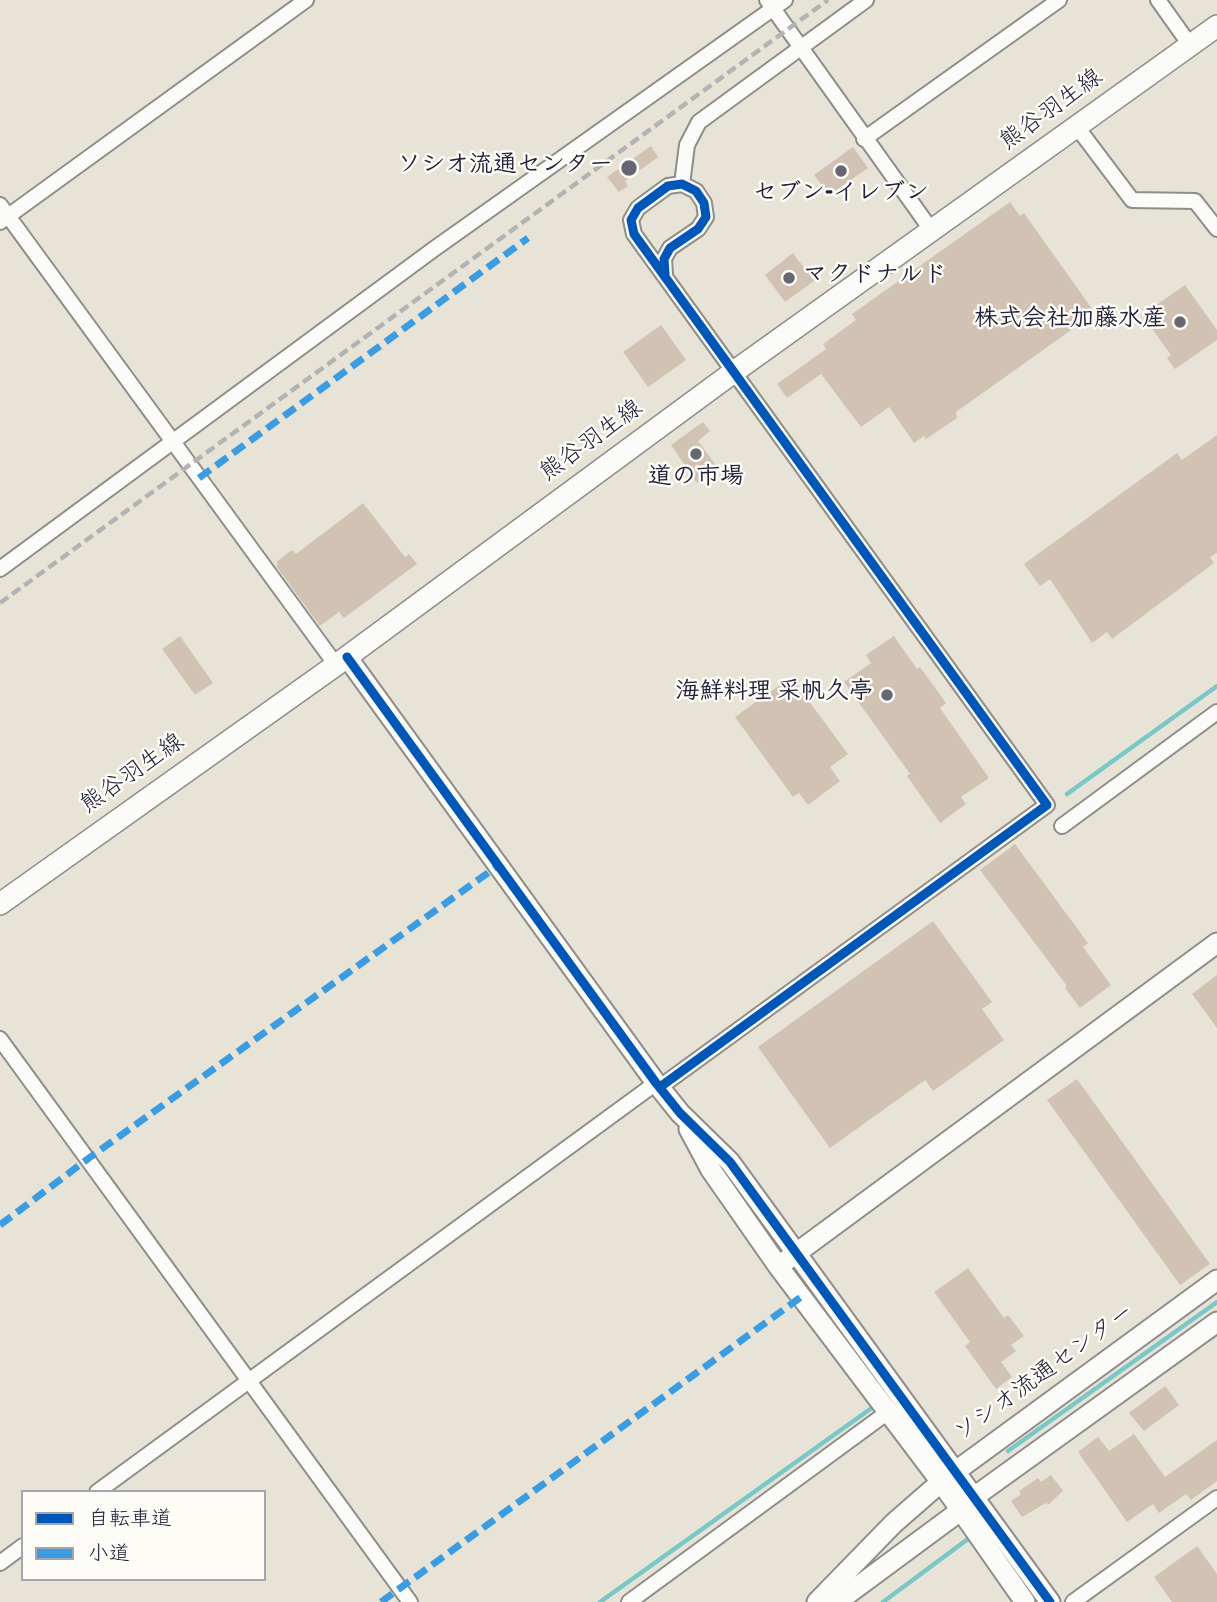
<!DOCTYPE html>
<html>
<head>
<meta charset="utf-8">
<style>
  body { margin:0 }
  #map { position:relative; width:1217px; height:1602px; overflow:hidden; background:#e7e4d7; font-family:Dekko,"Klee One",sans-serif }
  canvas { display:block }
  .legend { position:absolute; left:21px; top:1490px; width:245px; height:91px; box-sizing:border-box; background:#fdfcf7; border:2px solid #a5a5ac; margin:0; padding:9px 12px; list-style:none; font-size:21px; color:#22223b }
  .legend li { display:flex; align-items:center; gap:14px; height:35px }
  .legend b { width:35px; border:2px solid #a5a5ac }
</style>
</head>
<body>
<div id="map">
<canvas width="1217" height="1602"></canvas>
<ul class="legend">
<li><b style="height:9px;background:#0057b8"></b>自転車道</li>
<li><b style="height:9px;background:#3c9ce2"></b>小道</li>
</ul>
</div>
<script>
const context = document.querySelector('canvas').getContext('2d');
context.lineJoin = 'round';
function shape(rows) {
  const path = new Path2D();
  for (const r of rows) {
    path.moveTo(r[0], r[1]);
    for (let i = 2; i < r.length; i += 2) path.lineTo(r[i], r[i + 1]);
  }
  return path;
}
function stroke(path, color, width, dash) {
  context.strokeStyle = color;
  context.lineWidth = width;
  context.lineCap = dash ? 'butt' : 'round';
  context.setLineDash(dash || []);
  context.stroke(path);
}
function fill(path, color) {
  context.fillStyle = color;
  context.fill(path, 'evenodd');
}
function write(font, color, halo, rows, align = 'center') {
  context.font = font + ' Dekko,"Klee One",sans-serif';
  context.lineWidth = 5;
  context.setLineDash([]);
  context.textBaseline = 'middle';
  context.strokeStyle = halo;
  context.fillStyle = color;
  for (const [text, x, y, turn = 0] of rows) {
    context.save();
    context.translate(x, y);
    context.rotate((+turn || 0) * Math.PI / 180);
    context.textAlign = isNaN(turn) ? turn : align;
    if (halo) context.strokeText(text, 0, 0);
    context.fillText(text, 0, 0);
    context.restore();
  }
}
stroke(shape([
  [1067,794,1217,686],
  [1008,1451,1217,1302],
  [600,1602,873,1407],
  [883,1602,972,1536]
]), '#7ac7c8', 4.5);
fill(shape([
  [651,146,658,157,625,181,628,186,619,192,607,177],
  [853,147,868,168,829,195,814,175],
  [1010,202,1020,216,1024,213,1095,313,956,412,957,418,926,439,924,436,914,443,889,407,861,427,821,374,787,398,777,384,826,349,823,344,856,320,852,314],
  [793,253,814,281,785,302,765,275],
  [1185,285,1217,330,1217,340,1175,369,1167,358,1171,355,1142,315],
  [661,325,686,360,648,387,623,352],
  [703,422,710,431,698,441,718,468,697,483,671,445],
  [1217,435,1217,553,1210,557,1214,563,1112,639,1107,632,1092,643,1050,579,1040,586,1024,564,1177,453,1182,460],
  [363,503,405,557,409,554,417,564,344,618,339,612,320,626,276,566,278,564,276,562,292,550,296,554],
  [180,636,213,683,195,695,162,649],
  [894,636,917,669,920,667,946,703,940,708,989,778,961,797,966,804,940,823,907,776,910,774,844,682,871,663,866,655],
  [791,677,848,754,830,767,840,781,808,805,799,793,793,797,735,717],
  [1015,844,1088,943,1083,947,1111,985,1080,1008,1065,988,1067,986,980,870],
  [933,921,992,1002,982,1009,1004,1040,933,1091,925,1080,830,1148,758,1047],
  [1217,975,1217,1028,1192,994],
  [1077,1079,1210,1264,1180,1285,1047,1100],
  [968,1268,1004,1318,1008,1315,1024,1336,1011,1345,1016,1351,1001,1362,1012,1377,996,1389,965,1346,970,1342,934,1292],
  [1165,1386,1179,1405,1144,1431,1129,1413],
  [1134,1434,1165,1477,1217,1440,1217,1481,1191,1500,1186,1494,1159,1513,1153,1504,1127,1522,1078,1452,1098,1437,1109,1451],
  [1051,1475,1063,1491,1048,1505,1046,1503,1022,1517,1011,1501,1021,1494,1019,1491,1038,1478,1041,1482],
  [1197,1546,1217,1574,1217,1602,1172,1602,1154,1577]
]), '#d2c2b3');
const minor = shape([
  [767,0,932,231],
  [1158,0,1190,45],
  [1077,127,1132,200,1195,201,1217,229],
  [864,139,1059,0],
  [682,184,687,145,699,122,866,0],
  [0,205,336,665],
  [0,222,306,0],
  [0,569,434,249,785,0],
  [1062,826,1217,712],
  [0,1039,410,1602],
  [660,1087,1047,805,634,234,631,220,638,208,668,186,682,184,696,191,704,203,706,217,698,229,670,248,664,259,665,274],
  [97,1492,656,1083],
  [0,1563,23,1546],
  [629,1602,888,1412],
  [1073,1602,1217,1498]
]);
const tertiary = shape([
  [347,657,656,1083,680,1113,730,1162,1050,1602],
  [689,1129,711,1170,778,1266,941,1482,1025,1602],
  [787,1260,1217,943],
  [817,1602,894,1523,941,1482,1217,1280],
  [837,1602,960,1511,974,1497,1217,1322]
]);
const secondary = shape([
  [0,904,336,665,735,371,1217,26]
]);
stroke(minor, '#8e8d8a', 18);
stroke(tertiary, '#8e8d8a', 23);
stroke(secondary, '#8e8d8a', 24);
stroke(minor, '#fbfbf9', 14);
stroke(tertiary, '#fbfbf9', 19);
stroke(secondary, '#fbfbf9', 21);
stroke(shape([
  [0,603,828,0]
]), '#b3b3b4', 4.5, [10, 5]);
stroke(shape([
  [199,478,528,238],
  [0,1225,89,1158,499,865],
  [381,1602,801,1297]
]), '#3c9ce2', 7, [14, 7]);
stroke(shape([
  [347,657,656,1083,680,1113,730,1162,1050,1602],
  [660,1087,1047,805,634,234,631,220,638,208,668,186,682,184,696,191,704,203,706,217,698,229,670,248,664,259,665,274]
]), '#0057b8', 9);
for (const [x, y, r, color] of [
  [629,168,9,"#676672"],
  [841,171,7,"#676672"],
  [789,278,7,"#676672"],
  [1180,322,7,"#676672"],
  [696,454,7,"#676672"],
  [887,695,7,"#676672"]
]) {
  const dot = new Path2D();
  dot.arc(x, y, r, 0, 2 * Math.PI);
  context.fillStyle = color;
  context.fill(dot);
  stroke(dot, '#fdfcf7', 2.5);
}
write('24px', '#22223b', '#fdfcf7', [
  ["熊谷羽生線",1053,112,-36],
  ["熊谷羽生線",593,443,-36],
  ["熊谷羽生線",134,776,-35],
  ["ソシオ流通センター",1046,1375,-36]
]);
write('bold 24px', '#22223b', '#fdfcf7', [
  ["ソシオ流通センター",613,168],
  ["セブン-イレブン",841,196,"center"],
  ["マクドナルド",803,278,"left"],
  ["株式会社加藤水産",1166,322],
  ["道の市場",696,480,"center"],
  ["海鮮料理 采帆久亭",873,695]
], 'right');
</script>
</body>
</html>
